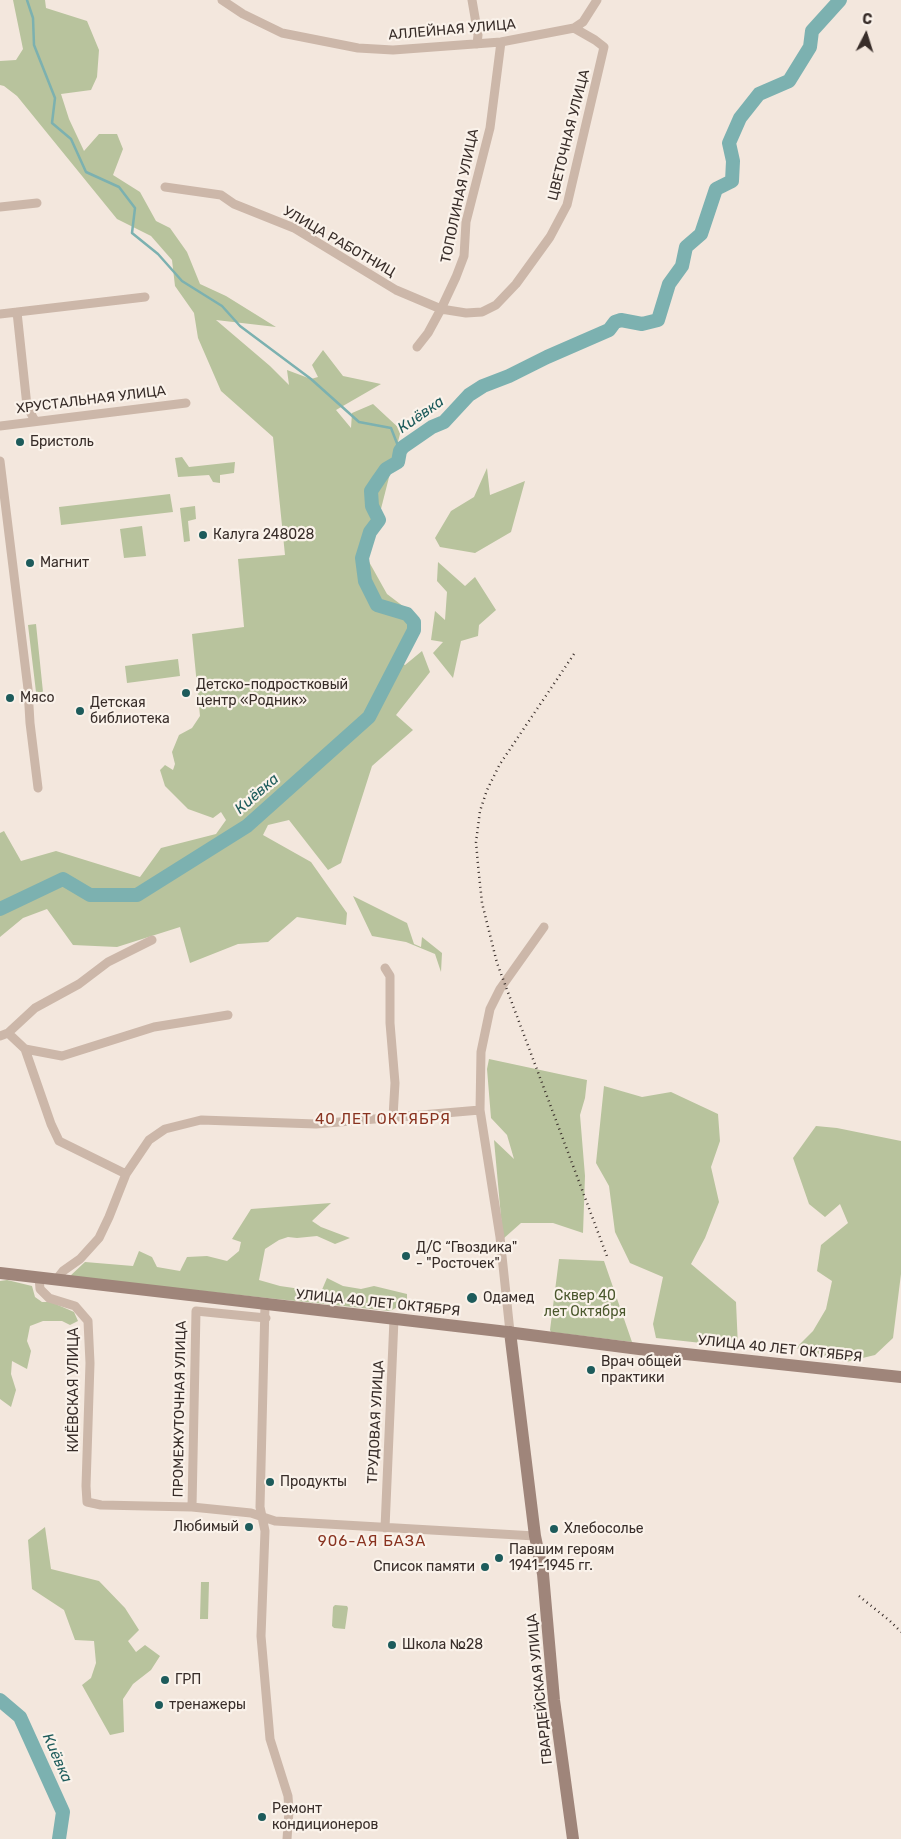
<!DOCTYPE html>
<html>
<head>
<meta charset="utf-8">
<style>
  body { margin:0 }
  #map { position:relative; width:901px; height:1839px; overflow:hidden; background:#f3e7dd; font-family:Rubik,sans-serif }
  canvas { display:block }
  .north { position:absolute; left:841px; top:10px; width:50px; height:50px; -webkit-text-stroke:4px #faf2ea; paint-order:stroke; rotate:5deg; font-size:14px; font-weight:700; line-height:20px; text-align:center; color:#382d29 }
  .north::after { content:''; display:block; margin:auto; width:18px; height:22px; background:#382d29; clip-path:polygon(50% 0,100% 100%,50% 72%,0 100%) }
</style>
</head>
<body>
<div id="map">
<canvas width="901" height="1839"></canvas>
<div class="north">С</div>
</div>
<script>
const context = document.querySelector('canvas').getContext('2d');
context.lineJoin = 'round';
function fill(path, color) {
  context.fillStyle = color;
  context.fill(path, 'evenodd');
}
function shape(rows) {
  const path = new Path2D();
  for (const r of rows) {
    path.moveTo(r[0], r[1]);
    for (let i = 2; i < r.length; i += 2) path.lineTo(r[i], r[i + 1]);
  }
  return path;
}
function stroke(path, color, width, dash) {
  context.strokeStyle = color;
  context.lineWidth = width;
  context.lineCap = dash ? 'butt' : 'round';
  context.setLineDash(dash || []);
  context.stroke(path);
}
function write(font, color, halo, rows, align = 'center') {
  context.font = font + ' Rubik,sans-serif';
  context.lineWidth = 4.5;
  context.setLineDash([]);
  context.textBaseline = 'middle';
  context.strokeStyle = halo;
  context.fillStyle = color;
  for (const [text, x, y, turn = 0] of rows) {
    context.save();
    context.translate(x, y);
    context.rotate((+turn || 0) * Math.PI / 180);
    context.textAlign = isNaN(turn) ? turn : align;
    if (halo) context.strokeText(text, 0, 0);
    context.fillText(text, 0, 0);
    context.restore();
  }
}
fill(shape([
  [13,0,45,0,46,8,87,21,99,50,97,77,91,90,61,94,69,119,84,151,99,134,117,134,123,149,113,175,140,192,156,221,170,228,187,252,200,284,226,296,276,327,216,320,270,366,289,385,287,370,311,379,318,377,312,365,323,350,343,376,381,384,336,410,351,428,352,413,373,404,401,430,368,560,387,594,416,616,398,661,405,665,422,651,430,672,396,715,413,730,372,766,341,863,328,870,289,820,268,825,263,835,311,862,347,913,346,925,297,917,268,942,238,944,190,963,180,927,117,947,73,945,47,909,23,918,0,937,0,833,4,831,21,861,56,851,140,877,161,848,216,834,226,820,221,812,213,818,188,809,165,786,160,770,165,765,173,770,175,764,172,752,179,735,192,728,200,716,192,634,244,627,238,559,285,555,273,437,221,391,198,338,194,313,175,286,172,260,151,236,117,219,17,96,4,86,0,85,0,61,16,60,23,49],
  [182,457,189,467,235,462,234,473,220,475,220,483,213,482,209,475,178,477,175,458],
  [487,468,490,495,525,481,511,532,475,553,440,547,435,538,451,511,474,497],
  [170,494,173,512,61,525,59,507],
  [195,506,196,519,188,521,190,541,184,542,180,508],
  [142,526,146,556,124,558,120,529],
  [438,562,465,586,475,577,496,610,479,625,478,636,461,641,453,678,433,653,443,642,431,640,435,611,445,620,447,592,437,581],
  [36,624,43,692,36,692,28,625],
  [178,659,180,676,127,683,125,666],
  [353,896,407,923,414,944,421,947,422,937,442,953,441,972,435,954,406,942,372,936],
  [489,1059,587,1080,585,1098,580,1115,585,1176,583,1233,553,1223,521,1223,503,1239,494,1140,514,1159,507,1135,491,1118,487,1069],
  [604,1086,642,1097,671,1092,718,1114,720,1141,711,1167,719,1202,705,1238,691,1264,736,1302,738,1347,656,1338,653,1324,663,1277,630,1263,615,1232,609,1186,596,1163],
  [816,1126,837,1128,901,1141,901,1274,893,1338,875,1355,846,1362,796,1348,813,1331,826,1309,832,1281,817,1271,821,1245,848,1223,840,1204,825,1217,809,1204,793,1158],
  [331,1203,312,1221,321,1227,350,1238,335,1244,317,1236,297,1238,288,1237,279,1240,265,1249,259,1280,280,1286,321,1292,327,1278,343,1286,361,1289,374,1286,407,1294,407,1302,390,1311,69,1277,85,1262,133,1266,139,1251,152,1257,157,1267,180,1271,187,1257,207,1256,227,1261,239,1251,241,1242,232,1239,251,1209],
  [559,1259,604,1261,632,1342,551,1332,550,1330],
  [7,1280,32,1286,35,1297,42,1302,51,1302,74,1312,78,1321,70,1325,62,1321,43,1321,30,1326,27,1341,31,1351,27,1369,12,1361,11,1374,16,1390,11,1407,0,1399,0,1281],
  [45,1527,51,1569,99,1581,125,1608,139,1630,128,1641,136,1652,145,1645,160,1656,151,1670,133,1684,123,1699,124,1732,110,1735,82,1685,91,1678,96,1663,94,1641,75,1640,64,1610,32,1589,28,1540],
  [201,1582,209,1582,208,1619,200,1619],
  [335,1605,347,1606,348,1608,345,1629,334,1628,332,1626,333,1607]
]), '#b8c39d');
stroke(shape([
  [27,0,33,18,34,45,55,98,52,123,71,139,86,172,119,187,135,208,132,233,158,254,182,281,222,306,240,326,311,379,359,422,391,428,400,451]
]), '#7cb1b0', 2.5);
stroke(shape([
  [0,909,63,879,90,895,137,895,247,826,369,717,414,630,414,622,407,614,377,605,365,581,362,558,370,532,379,520,372,506,371,491,379,479,386,469,398,462,400,451,403,447,432,427,444,422,469,395,483,386,509,376,547,357,609,330,615,322,621,320,642,324,658,320,669,284,682,266,686,247,701,234,716,189,732,181,733,161,729,143,740,118,759,94,789,81,810,47,812,31,840,0],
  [0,1700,20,1717,63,1812,59,1839]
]), '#7cb1b0', 14);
stroke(shape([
  [222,0,243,14,282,33,358,48,393,50,501,42,574,28,583,22,597,0],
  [472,0,478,35,477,44],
  [165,187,221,195,234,204,294,228,396,290,441,309,466,313,482,312,496,305,516,284,550,237,567,205,604,47,595,40,574,28],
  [0,207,37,203],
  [17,312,27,406,35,421],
  [0,314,145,297],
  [417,347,428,333,441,309,456,277,464,256,466,222,490,128,501,42],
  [0,426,186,403],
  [0,461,28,689,30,723,38,788],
  [385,968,390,976,390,1023,395,1083,393,1117],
  [8,1033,25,1049,51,1124,59,1141,126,1174],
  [0,1036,8,1033,35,1008,79,984,108,962,152,940],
  [25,1049,62,1056,154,1027,228,1015],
  [39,1277,40,1289,49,1298,75,1306,88,1321,90,1363,86,1486,87,1502,101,1505,192,1507,251,1513,275,1521,535,1536],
  [56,1280,63,1271,80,1259,99,1238,109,1217,126,1174,149,1140,165,1129,201,1120,316,1124,480,1110],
  [265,1305,260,1507,265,1531,261,1636,270,1739,288,1796,289,1811,287,1839],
  [510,1332,500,1237,480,1110,481,1052,490,1009,500,989,544,927],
  [192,1507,196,1311,266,1318],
  [385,1528,394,1319]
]), '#ccb7a9', 9);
stroke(shape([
  [0,1273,499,1331,639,1349,901,1377],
  [510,1332,535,1536,543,1574,554,1700,573,1839]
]), '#9f857a', 12);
stroke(shape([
  [574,654,500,764,487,790,480,811,476,842,478,865,482,903,497,963,608,1259],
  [859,1596,890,1621,901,1632]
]), '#382d29', 2.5, [1, 4]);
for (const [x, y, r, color] of [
  [20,442,5,"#1d5b5b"],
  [203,535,5,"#1d5b5b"],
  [30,563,5,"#1d5b5b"],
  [186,693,5,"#1d5b5b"],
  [10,698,5,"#1d5b5b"],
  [80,711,5,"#1d5b5b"],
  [406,1256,5,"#1d5b5b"],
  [472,1298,6,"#1d5b5b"],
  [591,1370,5,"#1d5b5b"],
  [270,1482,5,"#1d5b5b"],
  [249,1527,5,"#1d5b5b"],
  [554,1529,5,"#1d5b5b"],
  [499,1558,5,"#1d5b5b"],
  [485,1567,5,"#1d5b5b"],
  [392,1645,5,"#1d5b5b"],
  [165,1680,5,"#1d5b5b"],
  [159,1705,5,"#1d5b5b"],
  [262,1817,5,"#1d5b5b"]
]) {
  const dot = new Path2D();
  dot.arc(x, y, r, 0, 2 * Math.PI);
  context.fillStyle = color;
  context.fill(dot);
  stroke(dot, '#faf2ea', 2);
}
write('14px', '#382d29', '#faf2ea', [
  ["АЛЛЕЙНАЯ УЛИЦА",452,30,-5],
  ["ЦВЕТОЧНАЯ УЛИЦА",569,135,-76],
  ["ТОПОЛИНАЯ УЛИЦА",460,196,-78],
  ["УЛИЦА РАБОТНИЦ",339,242,30],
  ["ХРУСТАЛЬНАЯ УЛИЦА",91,400,-7],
  ["УЛИЦА 40 ЛЕТ ОКТЯБРЯ",378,1303,6],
  ["УЛИЦА 40 ЛЕТ ОКТЯБРЯ",780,1349,6],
  ["КИЁВСКАЯ УЛИЦА",74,1390,-90],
  ["ПРОМЕЖУТОЧНАЯ УЛИЦА",180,1409,-89],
  ["ТРУДОВАЯ УЛИЦА",376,1422,-87],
  ["ГВАРДЕЙСКАЯ УЛИЦА",540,1689,-96]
]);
write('14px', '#382d29', '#faf2ea', [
  ["Бристоль",30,442],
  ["Калуга 248028",213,535],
  ["Магнит",40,563],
  ["Детско-подростковый",196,685],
  ["центр «Родник»",196,701],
  ["Мясо",20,698],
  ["Детская",90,703],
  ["библиотека",90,719],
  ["Д/С “Гвоздика\"",416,1248],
  ["- \"Росточек\"",416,1264],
  ["Одамед",483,1298],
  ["Врач общей",601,1362],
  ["практики",601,1378],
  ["Продукты",280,1482],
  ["Любимый",239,1527,"right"],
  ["Хлебосолье",564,1529],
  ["Павшим героям",509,1550],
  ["1941-1945 гг.",509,1566],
  ["Список памяти",475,1567,"right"],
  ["Школа №28",402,1645],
  ["ГРП",175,1680],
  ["тренажеры",169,1705],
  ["Ремонт",272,1809],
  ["кондиционеров",272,1825]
], 'left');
write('14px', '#4a572c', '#faf2ea', [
  ["Сквер 40",585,1296],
  ["лет Октября",585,1312]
]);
write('italic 15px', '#1d5b5b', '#faf2ea', [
  ["Киёвка",421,415,-35],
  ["Киёвка",257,794,-41],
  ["Киёвка",57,1758,66]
]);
context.letterSpacing = '1px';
write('15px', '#893320', '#faf2ea', [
  ["40 ЛЕТ ОКТЯБРЯ",383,1120],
  ["906-АЯ БАЗА",372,1542]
]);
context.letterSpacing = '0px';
</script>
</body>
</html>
